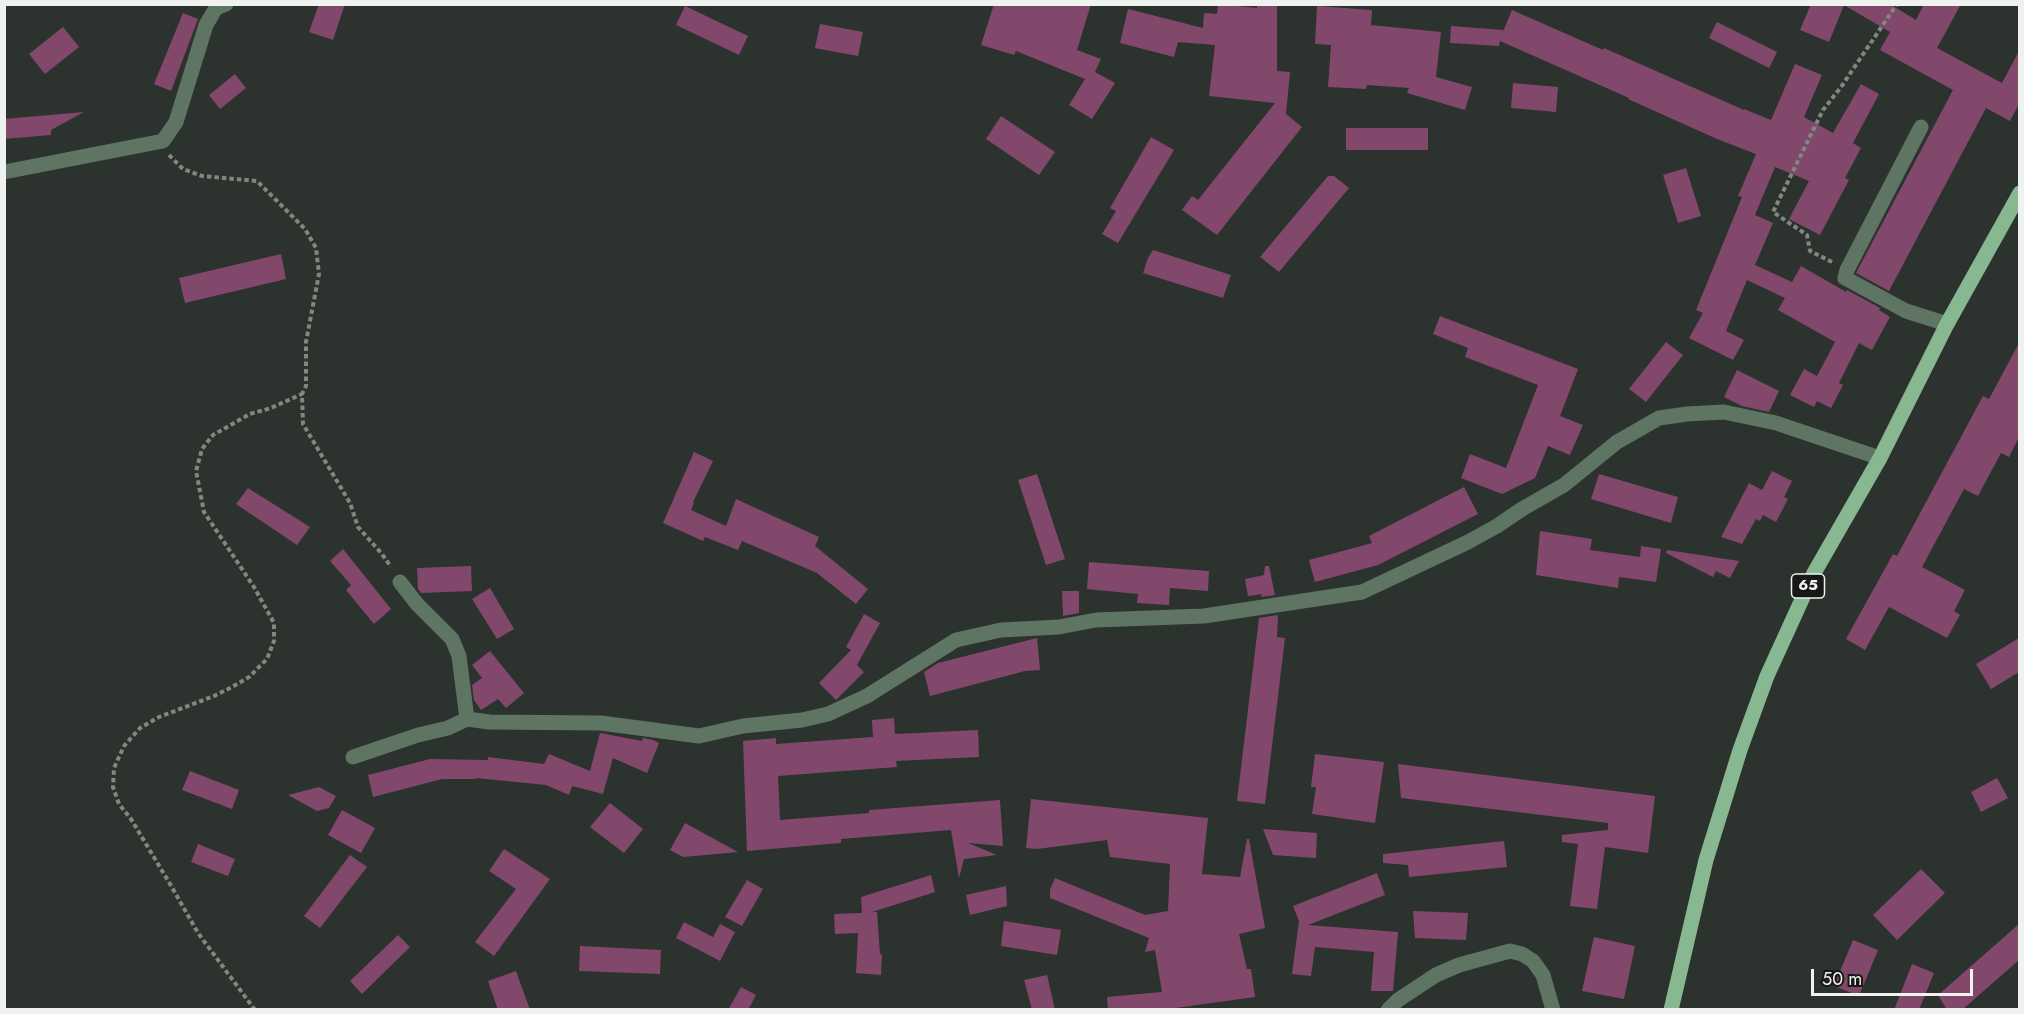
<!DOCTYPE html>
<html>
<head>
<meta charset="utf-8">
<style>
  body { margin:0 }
  #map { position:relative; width:2024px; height:1014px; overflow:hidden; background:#2c322d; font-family:Jost,sans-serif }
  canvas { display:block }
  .frame { position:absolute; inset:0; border:6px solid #eff2ef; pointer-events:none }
  .scale { position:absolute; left:1811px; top:969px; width:162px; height:27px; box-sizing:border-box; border:3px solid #eff2ef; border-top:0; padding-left:8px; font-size:18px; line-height:21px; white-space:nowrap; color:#eff2ef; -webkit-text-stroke:4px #171917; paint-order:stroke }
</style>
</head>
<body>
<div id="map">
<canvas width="2024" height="1014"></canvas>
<div class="frame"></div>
<div class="scale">50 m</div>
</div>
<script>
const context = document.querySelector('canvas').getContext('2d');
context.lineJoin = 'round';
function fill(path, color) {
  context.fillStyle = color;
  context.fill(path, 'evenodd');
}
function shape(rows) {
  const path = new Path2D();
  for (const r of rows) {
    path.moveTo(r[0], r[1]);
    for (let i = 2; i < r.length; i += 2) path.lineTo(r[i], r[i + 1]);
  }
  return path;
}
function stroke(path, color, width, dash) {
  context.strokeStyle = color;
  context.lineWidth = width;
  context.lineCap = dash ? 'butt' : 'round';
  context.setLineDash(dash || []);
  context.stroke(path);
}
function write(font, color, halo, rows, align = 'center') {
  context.font = font + ' Jost,sans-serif';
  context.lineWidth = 4.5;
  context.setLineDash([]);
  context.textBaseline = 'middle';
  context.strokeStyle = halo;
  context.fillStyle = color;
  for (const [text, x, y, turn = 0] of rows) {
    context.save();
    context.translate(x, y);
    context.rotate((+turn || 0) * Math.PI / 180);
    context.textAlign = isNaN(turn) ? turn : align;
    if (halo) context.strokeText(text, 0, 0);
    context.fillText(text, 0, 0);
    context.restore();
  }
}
fill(shape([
  [319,4,345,4,333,40,309,32],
  [994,4,1091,4,1077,50,1101,59,1095,72,1115,83,1092,119,1069,105,1085,79,1016,51,1014,55,981,45],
  [1218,4,1257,8,1257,4,1277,4,1277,71,1290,72,1286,114,1302,127,1217,235,1182,210,1192,196,1198,200,1275,103,1209,96,1215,45,1178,42,1174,57,1120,43,1128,9,1203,28,1204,13,1217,14],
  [1811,4,1890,4,1916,20,1924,4,1961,4,1937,48,2002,83,2019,51,2019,104,2010,121,1986,108,1889,291,1856,273,1953,90,1880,50,1890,32,1844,5,1829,42,1800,30],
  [685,6,748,36,739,55,676,25],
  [1317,6,1372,10,1371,25,1441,32,1436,77,1472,87,1465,110,1407,93,1409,88,1367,85,1366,89,1328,87,1331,45,1315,44],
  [1512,10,1603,50,1604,48,1744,110,1744,109,1771,120,1795,64,1822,75,1804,117,1833,133,1861,84,1879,94,1853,143,1861,148,1845,178,1849,180,1820,235,1789,219,1809,181,1775,167,1755,215,1773,223,1755,265,1792,282,1801,266,1846,292,1847,290,1880,308,1879,310,1890,317,1872,350,1859,343,1839,383,1843,385,1831,408,1817,401,1814,407,1790,395,1804,369,1817,376,1835,342,1778,310,1785,298,1747,280,1726,331,1744,340,1733,360,1689,338,1703,313,1696,310,1742,197,1738,196,1756,154,1717,139,1628,99,1629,98,1500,41,1499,46,1450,43,1451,26,1503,30,1502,34],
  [183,13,198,19,171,91,154,84],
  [1717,22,1777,52,1769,68,1709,38],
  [820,24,863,32,858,56,815,48],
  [63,27,79,47,45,74,29,54],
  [235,74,246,88,220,109,209,95],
  [1513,83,1558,87,1556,112,1511,108],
  [84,112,51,130,51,135,4,139,4,119],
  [1001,116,1055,152,1039,175,986,139],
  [1346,128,1428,128,1428,150,1346,150],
  [1151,137,1174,150,1118,243,1102,234,1116,211,1110,208],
  [1686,168,1701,216,1678,223,1663,175],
  [1328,176,1334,176,1349,188,1279,272,1260,257],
  [1153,250,1231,275,1223,298,1143,273,1148,258],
  [281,254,286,279,185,303,179,278],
  [1440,316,1578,369,1560,416,1583,425,1570,455,1548,446,1535,478,1502,494,1461,478,1470,454,1506,468,1538,385,1465,357,1468,348,1433,334],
  [1666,342,1683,355,1646,402,1629,389],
  [2019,343,2019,437,2009,457,2001,453,1978,496,1964,489,1922,567,1965,590,1954,611,1960,615,1947,638,1889,607,1865,650,1846,639,1893,554,1897,556,1983,396,1989,399],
  [1737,370,1779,391,1769,412,1742,406,1724,397],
  [694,452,713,461,693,502,694,503,691,510,726,526,736,499,819,537,815,546,868,589,856,604,817,573,742,541,738,550,705,537,703,541,663,523],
  [1772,471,1792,481,1784,497,1788,499,1776,522,1763,515,1760,521,1756,519,1742,544,1721,537,1749,483,1762,490],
  [1037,474,1065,559,1046,565,1018,480],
  [1599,474,1678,497,1671,523,1591,499],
  [1464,487,1478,514,1378,565,1315,582,1309,560,1372,543,1369,536],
  [248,488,310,527,297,545,236,504],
  [1540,531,1592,539,1590,550,1640,557,1641,546,1661,549,1656,582,1619,577,1618,588,1536,575],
  [343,549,391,609,374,624,346,590,351,585,330,561],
  [1667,550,1687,553,1739,561,1730,578,1716,571,1713,577,1666,553],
  [1089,562,1209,571,1208,591,1170,588,1169,605,1137,603,1138,594,1087,589],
  [471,566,472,591,421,593,418,589,417,568],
  [1265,566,1269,566,1275,595,1261,597,1262,594,1248,596,1245,579,1264,575],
  [490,588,514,629,497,639,472,599],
  [1062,591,1079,591,1079,613,1063,616],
  [864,614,880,623,857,665,864,672,836,700,819,683,851,650,846,647],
  [1278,615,1277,637,1285,638,1265,804,1237,801,1259,618],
  [1037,638,1040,670,1025,671,930,696,924,672,938,663],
  [2019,638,2019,672,1991,689,1976,664],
  [490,651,524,693,506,708,498,699,481,710,474,700,472,685,482,678,472,665],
  [894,718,895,734,978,730,979,757,896,761,897,767,778,776,780,820,869,813,869,810,1000,800,1003,846,968,843,997,855,964,859,959,878,951,830,841,839,841,843,747,851,743,741,776,738,776,744,873,737,872,720],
  [600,733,642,741,643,738,653,740,659,743,647,773,613,758,603,794,572,786,569,795,546,785,476,778,476,779,442,779,373,797,368,775,430,759,488,760,488,757,544,764,549,754,590,771],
  [1315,754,1384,762,1375,823,1312,814,1316,787,1311,787],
  [1398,764,1655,796,1648,853,1605,847,1597,909,1570,906,1578,844,1562,842,1562,835,1608,830,1608,823,1401,798],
  [190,771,239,790,232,809,182,790],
  [1997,778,2008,798,1981,812,1971,792],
  [319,787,336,796,329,808,317,811,288,795],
  [1031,799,1208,818,1202,874,1240,877,1247,839,1249,839,1265,928,1239,934,1247,969,1251,969,1255,997,1161,1010,1108,1010,1107,997,1162,992,1155,950,1145,952,1149,938,1050,898,1050,890,1055,878,1145,915,1168,911,1170,864,1110,857,1107,840,1037,849,1026,848],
  [610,803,643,829,624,853,590,827],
  [342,810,375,828,361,853,328,835],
  [685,823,738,852,683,857,670,850],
  [1263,829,1317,833,1316,858,1273,855],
  [1504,841,1507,867,1409,877,1408,865,1383,863,1383,854],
  [198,844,235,859,228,876,191,862],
  [504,849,550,879,494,956,475,942,516,889,489,871],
  [350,855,367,867,320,928,304,916],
  [1921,869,1945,893,1897,940,1873,915],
  [1377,873,1385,895,1308,925,1398,932,1393,991,1371,991,1374,952,1315,947,1311,976,1292,974,1299,921,1293,906],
  [931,875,935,892,872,912,877,912,880,954,882,955,881,975,856,973,858,933,835,934,834,914,862,913,861,897],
  [747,880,763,889,742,926,725,917],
  [1006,886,1007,906,970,915,966,895],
  [1413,911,1468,913,1466,940,1415,938],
  [1004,921,1061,930,1057,955,1001,946],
  [684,922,713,937,720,924,735,932,720,961,676,938],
  [2019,924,2019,960,1962,1010,1947,1010,1938,995],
  [398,935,410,947,362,994,350,981],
  [1594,937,1635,946,1624,999,1582,991],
  [1853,940,1878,950,1859,996,1834,986],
  [580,946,661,950,660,974,579,971],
  [1912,964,1934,973,1919,1010,1894,1010],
  [516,971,530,1010,498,1010,488,981],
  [1047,975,1055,1010,1032,1010,1024,980],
  [741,987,756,995,748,1010,728,1010]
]), '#82486b');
stroke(shape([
  [169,155,183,169,202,176,257,181,305,229,316,248,319,274,306,342,306,386,302,394,303,424,350,503,358,527,382,554,391,567],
  [1832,262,1810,251,1807,235,1773,212,1823,110,1841,87,1897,4],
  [255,1010,198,933,170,884,131,819,119,804,113,787,114,768,124,746,140,728,159,717,214,696,232,687,249,677,267,659,274,641,274,623,254,587,204,512,196,471,202,449,213,435,250,414,271,408,302,394]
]), '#828782', 4, [4.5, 3]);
stroke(shape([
  [1921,127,1847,270,1845,278,1906,311,1947,324],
  [4,172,163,141,176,122,206,25,216,8,226,4],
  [400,582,417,604,452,639,459,656,467,719],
  [353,757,418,735,448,728,467,719,489,722,601,723,699,736,743,726,802,720,828,714,867,696,956,640,1001,630,1059,627,1096,620,1204,616,1362,592,1468,542,1497,526,1522,509,1564,485,1617,442,1659,418,1687,414,1724,412,1776,423,1880,458],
  [1388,1010,1398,1000,1436,975,1459,965,1510,951,1522,954,1533,961,1543,975,1553,1010]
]), '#5d7562', 15);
stroke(shape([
  [1671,1010,1706,860,1740,750,1767,676,1814,573,1880,458,1947,324,2020,193]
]), '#87b891', 15);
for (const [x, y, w] of [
  [1808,586,33]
]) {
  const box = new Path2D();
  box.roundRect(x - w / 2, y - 12, w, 24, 4.5);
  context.fillStyle = '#171917';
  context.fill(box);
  stroke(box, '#eff2ef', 1.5);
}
write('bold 15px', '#eff2ef', null, [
  ["65",1808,586]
]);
</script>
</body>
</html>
